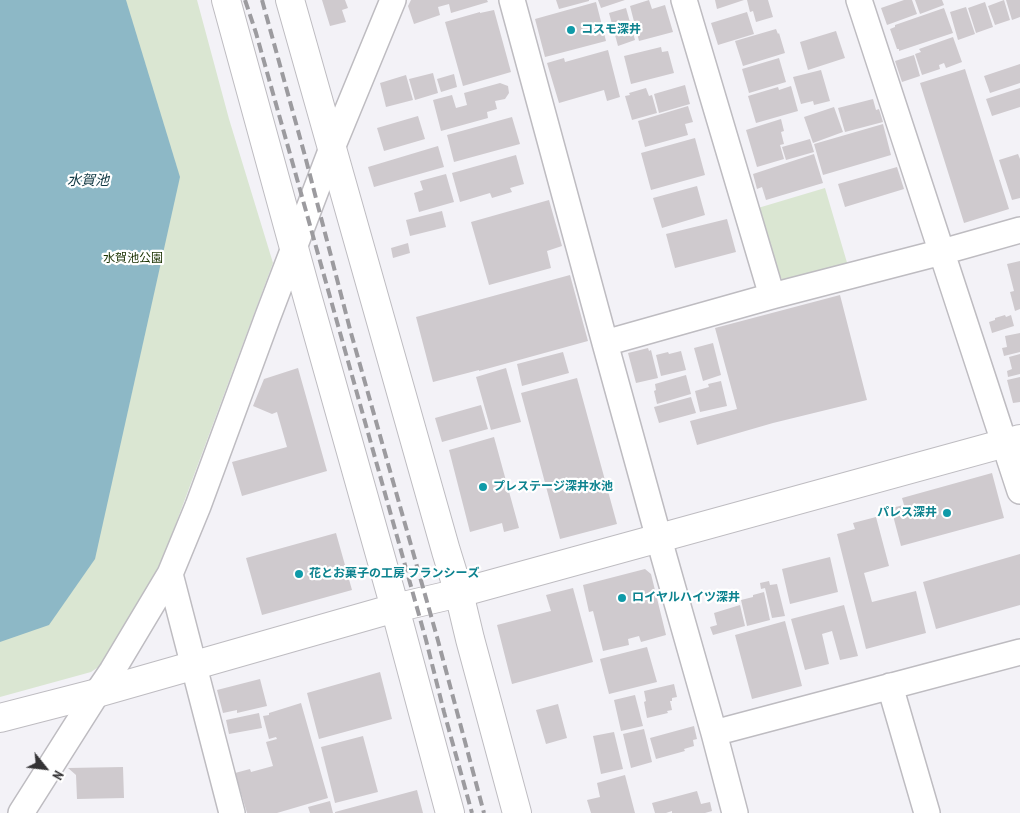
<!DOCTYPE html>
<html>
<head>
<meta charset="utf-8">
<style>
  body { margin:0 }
  #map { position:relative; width:1020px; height:813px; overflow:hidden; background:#f3f2f7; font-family:"PT Sans Narrow",sans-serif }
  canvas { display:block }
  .north { position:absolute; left:20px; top:743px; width:50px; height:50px; -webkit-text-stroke:4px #fff; paint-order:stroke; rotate:119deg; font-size:14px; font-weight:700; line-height:20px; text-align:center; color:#343335 }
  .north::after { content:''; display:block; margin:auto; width:18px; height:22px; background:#343335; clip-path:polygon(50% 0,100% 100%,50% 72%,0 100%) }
</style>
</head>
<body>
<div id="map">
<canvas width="1020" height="813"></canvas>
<div class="north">N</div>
</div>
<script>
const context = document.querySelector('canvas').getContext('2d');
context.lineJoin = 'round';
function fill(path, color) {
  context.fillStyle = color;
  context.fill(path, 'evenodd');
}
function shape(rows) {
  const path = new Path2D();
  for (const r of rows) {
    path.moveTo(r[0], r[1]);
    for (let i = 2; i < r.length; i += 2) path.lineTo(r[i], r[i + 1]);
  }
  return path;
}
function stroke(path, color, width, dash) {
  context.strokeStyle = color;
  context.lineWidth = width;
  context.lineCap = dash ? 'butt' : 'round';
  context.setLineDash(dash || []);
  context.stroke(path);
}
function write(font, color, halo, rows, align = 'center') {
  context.font = font + ' "PT Sans Narrow","Noto Sans JP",sans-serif';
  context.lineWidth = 4.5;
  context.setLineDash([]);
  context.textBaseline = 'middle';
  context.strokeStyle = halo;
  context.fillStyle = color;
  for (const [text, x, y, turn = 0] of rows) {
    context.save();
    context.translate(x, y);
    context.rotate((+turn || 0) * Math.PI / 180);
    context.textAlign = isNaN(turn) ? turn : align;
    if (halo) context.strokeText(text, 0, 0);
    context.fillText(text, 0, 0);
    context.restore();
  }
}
fill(shape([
  [0,0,197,0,229,119,273,263,156,577,100,666,91,672,0,697],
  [825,188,848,266,788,283,779,277,758,208]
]), '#dae6d2');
fill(shape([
  [0,0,126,0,180,177,95,559,49,625,0,642]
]), '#8db8c6');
fill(shape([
  [322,0,345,0,348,8,342,10,346,22,330,26],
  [411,0,487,0,488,2,451,13,449,4,438,7,440,15,414,24,408,6],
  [556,0,589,0,589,1,559,9],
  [598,0,625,0,601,8],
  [649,0,652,9,665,5,673,32,639,41,630,6],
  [715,0,744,0,717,9],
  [747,0,768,0,773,17,756,22,753,11,750,12],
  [904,0,912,0,917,14,887,25,881,8],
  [915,0,942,0,944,5,920,14],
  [1004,0,1010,20,995,25,988,6],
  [1006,0,1020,0,1020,17,1012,20],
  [596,2,606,41,545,57,535,19],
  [985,2,993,27,976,33,968,8],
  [966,7,975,34,958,40,950,12],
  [626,8,635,40,618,46,609,13],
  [944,8,953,33,899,51,899,49,897,49,890,29,895,27,895,25],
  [494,10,511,72,463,86,445,22,480,12,480,13],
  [747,12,754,34,718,45,711,23],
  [776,29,778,34,779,33,785,53,743,66,735,41],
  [836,31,845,58,808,70,800,42],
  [953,37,962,62,946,68,944,63,939,65,940,69,922,75,915,54,921,52,919,49],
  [661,47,662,52,668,51,674,73,631,84,624,56],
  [608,50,620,97,607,101,604,90,559,103,547,63,564,58,565,62],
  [914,55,920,76,902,82,895,61],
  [779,58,786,82,749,93,742,69],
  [1020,64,1020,83,990,93,984,76],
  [965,69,1009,209,964,223,920,83],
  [821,70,830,101,814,105,813,101,801,104,793,77],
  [433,73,438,93,415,100,409,79],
  [454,74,457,87,441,92,437,79],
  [406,75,413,100,386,107,380,83],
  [500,83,508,86,509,93,505,99,495,101,497,109,487,112,488,118,441,131,433,100,452,95,456,108,467,105,464,93],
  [685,85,690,104,659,113,654,94],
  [791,86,798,111,756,123,748,96,778,87,779,90],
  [646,88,649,96,652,95,657,113,632,120,625,96,630,95,629,93],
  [1020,88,1020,107,992,116,986,99],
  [873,99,876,110,879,109,883,122,845,132,838,108],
  [688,106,693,122,685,124,688,135,645,147,638,121],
  [834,107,843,132,813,143,804,117],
  [418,116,425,139,384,151,377,128],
  [512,117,520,144,454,162,447,135],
  [781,119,784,131,781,132,784,144,780,145,784,159,757,167,746,130],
  [883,124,891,155,823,175,814,144],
  [695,138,705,175,651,190,641,153],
  [810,139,814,152,786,160,782,147],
  [438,146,444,167,374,187,368,167],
  [814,154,823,183,766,200,762,187,757,189,753,174],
  [1018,154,1020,159,1020,198,1012,200,999,160],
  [516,155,524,184,510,188,512,192,492,198,490,193,460,202,452,173],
  [897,167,904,189,845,207,838,184],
  [446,174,454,202,419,212,414,193,423,190,420,181],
  [697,186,705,215,662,228,653,198],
  [549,200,562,246,547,251,551,268,489,285,471,222],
  [442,211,446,227,410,236,406,220],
  [727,219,736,252,675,268,666,234],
  [408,243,410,253,393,258,391,248],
  [1020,261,1020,309,1015,311,1010,292,1014,291,1007,264],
  [570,275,588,341,479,371,479,370,433,382,416,317],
  [840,295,867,400,773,423,697,445,690,421,737,409,715,328],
  [1005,315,1006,317,1011,315,1014,326,992,333,989,322,995,320,995,318],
  [1020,333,1020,352,1004,356,1002,348,1007,347,1005,336],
  [713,343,721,375,703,381,694,348],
  [648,348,649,351,651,350,658,378,636,383,628,353],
  [681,351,686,370,661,376,656,355,668,352,669,354],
  [563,352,569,373,522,386,517,364],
  [1020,354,1020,374,1008,377,1007,371,1012,369,1009,357],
  [298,368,327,471,242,496,232,462,287,447,277,412,272,414,253,406,264,379],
  [506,368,521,422,491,430,476,377],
  [686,375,691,394,657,404,654,391,656,390,655,384],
  [1020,377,1020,402,1013,403,1007,380],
  [577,378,617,524,560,539,521,393],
  [721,381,727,406,700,412,695,391,709,387,708,384],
  [691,397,696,413,659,423,654,407],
  [481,405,488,429,442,442,435,418],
  [494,437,519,528,504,532,502,523,470,532,449,450],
  [992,473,1004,518,901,546,891,508,904,505,902,498],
  [876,517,889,566,864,573,872,602,916,591,926,633,866,649,837,534,855,529,853,523],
  [336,533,352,590,262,615,246,558],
  [1020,554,1020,605,936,629,923,582],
  [830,557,838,592,790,604,782,569],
  [645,569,651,574,666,635,641,642,639,636,628,639,629,645,603,651,593,611,589,612,583,585],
  [769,581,770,585,777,584,785,616,772,618,765,588,761,589,760,583],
  [573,588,593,662,512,684,497,625,551,611,546,595],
  [764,592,770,620,747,626,741,600,753,597,753,595],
  [740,605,745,626,713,635,710,627,717,625,714,613],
  [844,605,858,656,840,660,832,631,822,634,829,664,805,670,791,619],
  [785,621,802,686,752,699,735,635],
  [647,647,657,682,609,694,600,659],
  [380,672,392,719,319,739,307,693],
  [260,679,267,706,237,713,237,710,223,713,217,690],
  [674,684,677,697,672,698,672,701,670,701,672,710,667,711,668,713,647,718,644,702,646,701,644,691],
  [635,695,643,726,621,731,614,700],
  [301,703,328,798,277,813,247,813,235,773,250,769,251,772,273,766,266,742,277,739,276,737,269,739,263,716,269,715,269,713],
  [558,704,567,738,546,744,536,710],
  [259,713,262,728,229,734,226,720],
  [694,726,697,739,693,740,694,746,684,749,685,751,656,759,650,738],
  [644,729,652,762,631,768,623,734],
  [614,732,623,769,601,774,593,736],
  [363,736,378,792,335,803,321,747],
  [123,767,124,798,77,799,76,775,68,768],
  [625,775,635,813,591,813,587,800,600,797,597,783],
  [417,790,423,813,335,813,335,812],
  [697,791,701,804,710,802,712,811,705,813,672,813,672,811,666,813,655,813,652,803],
  [330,801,333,813,310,813,308,807]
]), '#cfcace');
const minor = shape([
  [512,0,605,343,664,557,714,733,735,813],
  [684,0,772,296],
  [859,0,1020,491],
  [605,343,772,296,942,252,1020,230],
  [170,574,232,813],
  [890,686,927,813],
  [714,733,1020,652],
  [21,813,97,693,112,671,170,574,198,506,268,316,332,148,393,0]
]);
const tertiary = shape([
  [226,0,308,299,395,608,450,813],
  [290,0,446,551,459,593,470,639,517,813],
  [0,718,97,693,395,608,459,593,1020,439]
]);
stroke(minor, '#bebcc1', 28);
stroke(tertiary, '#bebcc1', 30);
stroke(minor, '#fff', 25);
stroke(tertiary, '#fff', 28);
stroke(shape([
  [245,0,256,33,292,161,426,640,444,712,472,813],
  [262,0,305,156,351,333,437,637,484,813]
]), '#9c9b9f', 4, [10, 5]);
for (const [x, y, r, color] of [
  [571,30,5,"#0f9aa8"],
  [483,487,5,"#0f9aa8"],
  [947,513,5,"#0f9aa8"],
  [299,574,5,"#0f9aa8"],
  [622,598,5,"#0f9aa8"]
]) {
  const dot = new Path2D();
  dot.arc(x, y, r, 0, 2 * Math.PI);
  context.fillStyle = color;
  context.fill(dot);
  stroke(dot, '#fff', 2);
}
write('bold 12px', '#0d838f', '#fff', [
  ["コスモ深井",581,30],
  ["プレステージ深井水池",493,487],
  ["パレス深井",937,513,"right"],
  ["花とお菓子の工房 フランシーズ",309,574],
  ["ロイヤルハイツ深井",632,598]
], 'left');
write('12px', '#193100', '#fff', [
  ["水賀池公園",133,259]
]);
write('italic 14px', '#133a45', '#fff', [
  ["水賀池",88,181]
]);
</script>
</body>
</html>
